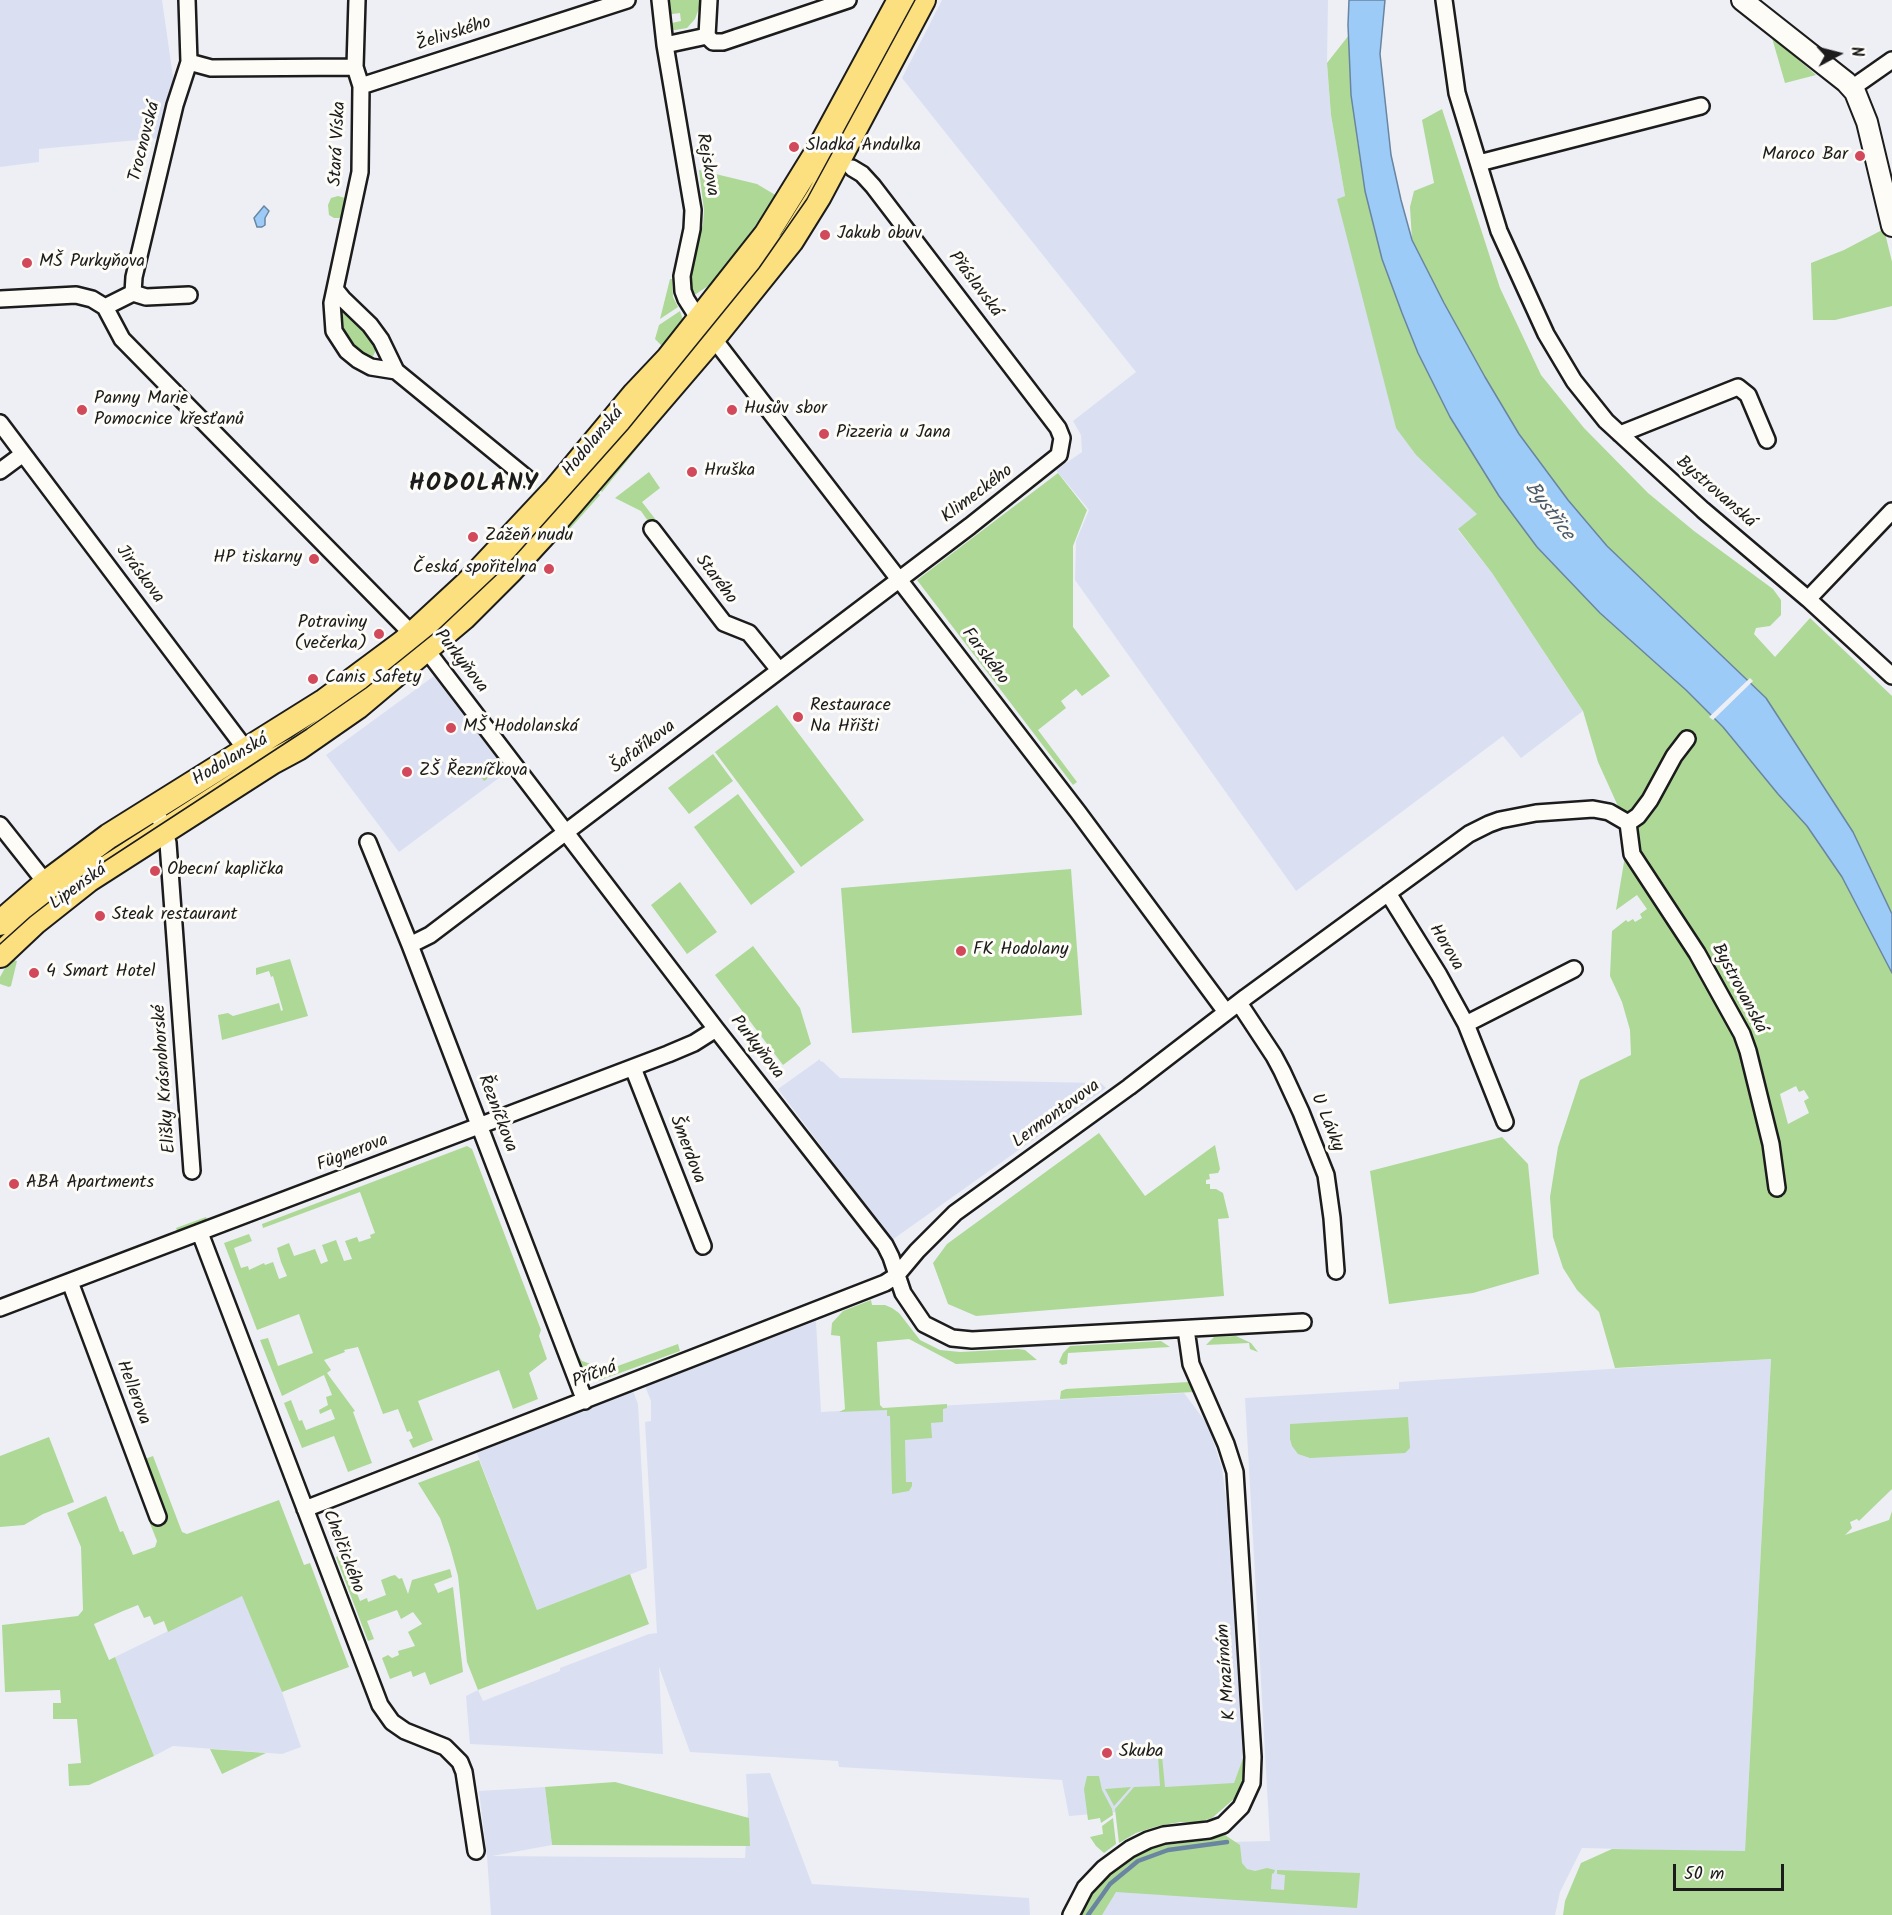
<!DOCTYPE html>
<html>
<head>
<meta charset="utf-8">
<style>
  body { margin:0 }
  #map { position:relative; width:1892px; height:1915px; overflow:hidden; background:#edeff5; font-family:Kalam,sans-serif }
  canvas { display:block }
  .north { position:absolute; left:1808px; top:24px; width:60px; height:60px; -webkit-text-stroke:4px #fdfcf7; paint-order:stroke; rotate:83deg; font-size:16px; font-weight:700; line-height:24px; text-align:center; color:#1c1c1c }
  .north::after { content:''; display:block; margin:auto; width:21px; height:27px; background:#1c1c1c; clip-path:polygon(50% 0,100% 100%,50% 72%,0 100%) }
  .scale { position:absolute; left:1673px; top:1864px; width:111px; height:27px; box-sizing:border-box; border:3px solid #1c1c1c; border-top:0; padding-left:8px; font-size:18px; line-height:21px; white-space:nowrap; color:#1c1c1c; -webkit-text-stroke:4px #fdfcf7; paint-order:stroke }
</style>
</head>
<body>
<div id="map">
<canvas width="1892" height="1915"></canvas>
<div class="north">N</div>
<div class="scale">50 m</div>
</div>
<script>
const context = document.querySelector('canvas').getContext('2d');
context.lineJoin = 'round';
function fill(path, color) {
  context.fillStyle = color;
  context.fill(path, 'evenodd');
}
function shape(rows) {
  const path = new Path2D();
  for (const r of rows) {
    path.moveTo(r[0], r[1]);
    for (let i = 2; i < r.length; i += 2) path.lineTo(r[i], r[i + 1]);
  }
  return path;
}
function stroke(path, color, width, dash) {
  context.strokeStyle = color;
  context.lineWidth = width;
  context.lineCap = dash ? 'butt' : 'round';
  context.setLineDash(dash || []);
  context.stroke(path);
}
function write(font, color, halo, rows, align = 'center') {
  context.font = font + ' Kalam,sans-serif';
  context.lineWidth = 6;
  context.setLineDash([]);
  context.textBaseline = 'middle';
  context.strokeStyle = halo;
  context.fillStyle = color;
  for (const [text, x, y, turn = 0] of rows) {
    context.save();
    context.translate(x, y);
    context.rotate((+turn || 0) * Math.PI / 180);
    context.textAlign = isNaN(turn) ? turn : align;
    if (halo) context.strokeText(text, 0, 0);
    context.fillText(text, 0, 0);
    context.restore();
  }
}
fill(shape([
  [0,0,162,0,174,84,160,138,39,149,39,162,0,167],
  [942,0,1328,0,1327,63,1331,115,1345,196,1338,199,1396,427,1416,455,1478,514,1458,530,1492,573,1583,711,1521,758,1503,736,1296,891,1075,580,1076,541,1089,510,1056,470,1082,452,1081,435,1073,421,1136,372,902,78],
  [434,676,507,772,399,852,326,755],
  [820,1059,820,1061,823,1062,840,1078,1101,1083,1106,1088,892,1240,778,1089],
  [816,1321,821,1412,1184,1393,1208,1425,1222,1468,1227,1507,1243,1758,1230,1795,1130,1811,1069,1816,1062,1780,839,1767,838,1761,690,1752,659,1667,663,1754,470,1744,466,1696,478,1690,483,1701,560,1671,560,1668,649,1634,657,1633,645,1422,651,1421,651,1401,645,1386],
  [1771,1359,1745,1852,1582,1848,1560,1892,1555,1915,1092,1915,1122,1878,1230,1846,1230,1842,1270,1841,1245,1398,1399,1389,1399,1382],
  [633,1391,638,1404,647,1568,537,1610,473,1443,584,1400,595,1405],
  [242,1595,282,1692,301,1747,282,1754,173,1746,154,1756,115,1657],
  [770,1773,812,1884,1029,1898,1030,1915,491,1915,487,1856,479,1791,545,1787,552,1845,492,1856,745,1858,748,1810,746,1774]
]), '#dae0f2');
fill(shape([
  [664,0,702,0,695,19,687,28,675,30,670,29,667,24,681,21,680,13,665,15],
  [1349,35,1357,140,1365,191,1382,259,1418,353,1499,496,1537,547,1600,613,1686,690,1723,727,1778,794,1807,826,1842,877,1892,973,1892,1489,1859,1521,1857,1519,1850,1522,1852,1528,1845,1535,1889,1520,1892,1511,1892,1915,1563,1915,1565,1901,1581,1863,1612,1849,1745,1851,1771,1359,1615,1368,1599,1312,1577,1290,1563,1268,1553,1237,1550,1197,1558,1147,1580,1080,1631,1055,1630,1030,1622,1002,1610,976,1612,931,1626,920,1628,922,1633,919,1635,922,1642,918,1640,914,1647,909,1637,895,1616,910,1625,856,1695,963,1735,1039,1763,1146,1768,1176,1783,1174,1782,1169,1776,1130,1749,1032,1708,955,1631,835,1598,762,1583,711,1492,573,1458,529,1477,514,1416,455,1396,428,1337,199,1345,196,1331,115,1327,63],
  [1796,1086,1799,1092,1804,1090,1809,1098,1804,1101,1809,1113,1788,1124,1780,1094],
  [1772,38,1794,56,1816,75,1785,83],
  [1442,109,1500,288,1541,375,1584,428,1648,493,1694,531,1773,589,1781,600,1781,615,1770,626,1756,628,1754,634,1775,657,1810,618,1892,696,1892,914,1853,832,1766,698,1607,546,1568,500,1519,434,1485,377,1444,303,1412,240,1410,207,1414,191,1434,183,1422,120],
  [699,170,757,184,777,196,714,282,693,296,688,286,693,251,703,225,704,210],
  [338,196,345,198,344,215,341,218,334,218,329,215,328,205,331,198],
  [1884,229,1892,262,1892,306,1835,320,1813,320,1811,263,1844,250],
  [670,279,672,279,673,297,678,307,660,319],
  [344,311,351,313,361,322,375,345,375,352,373,356,363,358,348,344,340,322,342,314],
  [680,311,685,326,668,352,655,339,659,325],
  [675,400,652,430,602,492,595,485],
  [649,472,660,488,642,502,656,520,650,524,641,511,615,498],
  [1058,473,1087,510,1073,546,1073,627,1110,676,1082,696,1076,689,1061,701,1066,708,1038,730,1077,782,1073,785,917,580],
  [592,488,600,495,567,532,562,527],
  [777,705,864,820,801,867,715,752],
  [713,754,733,781,689,814,668,788],
  [485,762,489,768,487,779,484,781,476,769],
  [738,794,795,872,751,905,694,827],
  [1071,869,1082,1015,852,1033,841,888],
  [680,882,717,932,687,954,651,905],
  [753,946,800,1008,811,1044,783,1065,715,975],
  [10,959,17,961,11,986,9,987,0,984,0,977],
  [290,959,308,1016,222,1040,218,1015,228,1013,233,1016,279,1003,281,1011,283,1010,273,976,271,977,269,971,256,975,256,968],
  [1099,1133,1145,1196,1215,1145,1220,1169,1218,1173,1209,1174,1210,1179,1206,1180,1206,1184,1210,1184,1210,1189,1216,1189,1223,1193,1229,1218,1218,1219,1224,1296,976,1316,948,1304,933,1263,947,1244],
  [1502,1137,1528,1164,1539,1274,1473,1293,1389,1304,1370,1171],
  [467,1146,472,1149,541,1330,539,1336,547,1359,529,1373,538,1399,513,1409,499,1370,418,1401,433,1440,413,1448,409,1440,413,1438,410,1431,407,1432,398,1409,383,1414,358,1347,344,1350,345,1352,324,1360,331,1370,327,1373,355,1411,353,1412,372,1463,348,1472,334,1436,302,1448,284,1403,291,1400,299,1421,302,1420,306,1430,335,1419,331,1409,320,1414,319,1410,328,1405,326,1397,332,1395,324,1375,282,1396,260,1340,268,1338,278,1366,313,1353,299,1314,257,1330,224,1243,249,1234,252,1241,234,1248,241,1268,248,1266,249,1270,264,1263,265,1265,273,1262,279,1279,287,1276,281,1262,277,1248,289,1243,294,1256,315,1249,321,1264,328,1261,322,1245,336,1240,344,1261,352,1259,345,1241,357,1237,359,1242,371,1238,370,1235,375,1233,360,1192,263,1228,262,1224],
  [206,1217,208,1222,178,1233,176,1228],
  [871,1300,872,1305,885,1305,892,1308,899,1313,920,1340,940,1350,960,1352,1018,1349,1025,1350,1037,1360,956,1364,909,1339,877,1342,880,1405,883,1408,947,1404,947,1408,943,1409,943,1422,931,1423,932,1438,905,1440,906,1482,912,1482,912,1486,909,1491,892,1494,890,1416,887,1416,887,1410,839,1412,845,1409,840,1336,831,1335,832,1323,843,1311],
  [1236,1336,1251,1343,1258,1352,1250,1349,1249,1343,1206,1345,1214,1337],
  [1161,1341,1170,1347,1068,1353,1067,1364,1062,1365,1059,1362,1063,1353,1070,1346],
  [678,1344,680,1351,598,1381,583,1374,574,1357,576,1352,582,1361,603,1368,604,1371],
  [1189,1382,1194,1392,1060,1399,1061,1391,1066,1389],
  [1408,1417,1410,1448,1405,1453,1310,1458,1298,1454,1292,1446,1290,1439,1290,1424],
  [49,1437,74,1502,43,1514,24,1525,0,1527,0,1456],
  [153,1456,182,1532,187,1534,279,1500,304,1565,310,1563,349,1667,282,1692,242,1596,168,1632,164,1621,154,1625,150,1616,144,1618,138,1605,123,1611,94,1624,109,1660,115,1657,154,1756,89,1785,69,1786,68,1764,81,1763,77,1719,53,1719,53,1703,61,1703,60,1690,5,1692,2,1625,78,1616,83,1610,81,1547,67,1513,106,1496,120,1532,123,1531,133,1555,155,1547,157,1541,149,1521,166,1515,145,1459],
  [479,1460,537,1610,630,1574,649,1624,478,1690,467,1662,458,1576,450,1547,440,1518,418,1483],
  [342,1555,360,1601,367,1598,368,1602,386,1595,381,1580,391,1576,395,1575,399,1579,402,1578,408,1594,412,1580,450,1569,452,1577,434,1584,438,1593,453,1587,463,1672,430,1685,425,1672,413,1677,411,1671,390,1679,382,1658,388,1655,392,1658,399,1655,398,1651,415,1646,408,1632,422,1624,413,1612,401,1619,397,1610,367,1621,374,1639,368,1641,336,1557],
  [210,1749,266,1753,222,1774],
  [1158,1756,1162,1756,1165,1787,1234,1783,1243,1758,1246,1769,1245,1778,1235,1798,1212,1818,1199,1822,1180,1822,1158,1826,1136,1833,1119,1843,1115,1809,1134,1787,1160,1786],
  [1087,1776,1099,1776,1102,1790,1112,1809,1113,1815,1101,1823,1100,1818,1088,1820,1084,1789],
  [615,1782,749,1818,750,1846,552,1845,545,1787],
  [1131,1787,1114,1806,1105,1789],
  [1113,1818,1116,1844,1104,1853,1096,1846,1090,1837,1103,1834,1102,1826],
  [1225,1835,1240,1845,1242,1863,1247,1869,1255,1871,1267,1868,1275,1870,1274,1873,1272,1874,1271,1889,1284,1890,1285,1875,1277,1874,1277,1870,1360,1873,1357,1908,1116,1892,1102,1915,1089,1915,1107,1888,1137,1862,1164,1851,1221,1843,1172,1849,1145,1857,1128,1866,1112,1881,1101,1893,1087,1915,1079,1915,1099,1883,1135,1855,1157,1846,1208,1840]
]), '#add896');
const water = shape([
  [1349,0,1385,0,1380,54,1391,155,1401,200,1412,240,1444,303,1485,377,1519,434,1568,500,1607,546,1766,698,1853,832,1892,914,1892,973,1842,877,1807,826,1778,794,1723,727,1686,690,1600,613,1537,547,1499,496,1450,417,1418,353,1402,313,1382,259,1365,191,1351,95,1348,25,1349,0],
  [264,206,269,211,265,218,265,225,262,227,257,227,254,218,264,206]
]);
fill(water, '#9ccbf8');
stroke(water, '#6985a0', 1.5);
fill(shape([
  [1750,678,1753,681,1713,720,1709,717]
]), '#edeff5');
stroke(shape([
  [1088,1915,1110,1884,1138,1861,1168,1850,1227,1842]
]), '#6985a0', 4.5);
const minor = shape([
  [357,0,355,67,361,86,360,172,332,303,334,331,347,351,358,360,371,367,396,371,528,479],
  [660,0,665,45,693,210,692,229,682,276,683,291,686,299,700,321,1078,812,1226,1012],
  [1444,0,1457,93,1499,231,1546,334,1574,381,1606,421,1703,510,1808,599,1892,676],
  [707,36,709,0],
  [665,45,707,36,713,42,723,42,848,0],
  [189,62,211,68,355,67],
  [361,86,627,0],
  [1852,88,1892,60],
  [1479,163,1701,106],
  [335,289,343,299,370,325,381,340,396,371],
  [133,293,146,297,189,295],
  [0,299,76,295,92,299,105,307,122,339,422,644,716,1029,885,1245,891,1257,903,1293,924,1324,952,1338,972,1340,1303,1322],
  [105,307,133,293,134,277,175,105,189,62,187,0],
  [0,423,247,751],
  [1620,434,1738,387,1748,395,1767,440],
  [0,471,23,454],
  [652,529,724,623,749,633,779,670],
  [1808,599,1892,511],
  [153,808,162,823,168,843,192,1171],
  [1628,823,1632,854,1697,953,1742,1034,1748,1051,1771,1144,1777,1188],
  [1628,823,1638,816,1650,800,1674,756,1687,739],
  [0,825,46,883],
  [368,842,410,945,585,1401],
  [1388,893,1439,975,1466,1024,1505,1122],
  [410,945,430,935,970,526,1059,455,1062,438,1058,428,873,186,862,174,852,168],
  [1239,1003,1274,1056,1282,1071,1301,1112,1326,1175,1332,1218,1336,1271],
  [1466,1024,1574,969],
  [633,1068,703,1246],
  [200,1233,380,1705,392,1722,405,1731,445,1747,460,1762,464,1772,476,1851],
  [70,1282,158,1517],
  [0,1308,668,1054,694,1043,716,1029],
  [305,1509,885,1283,896,1276,917,1251,955,1213,1129,1087,1246,997,1469,834,1489,824,1500,820,1536,813,1593,809,1609,812,1628,823],
  [1071,1915,1085,1888,1104,1868,1130,1849,1148,1840,1164,1835,1209,1830,1223,1825,1241,1807,1252,1783,1253,1757,1235,1472,1226,1444,1191,1364,1186,1329]
]);
const tertiary = shape([
  [1742,0,1846,82,1855,92,1867,122,1892,226]
]);
const primary = shape([
  [0,923,46,883,109,836,325,701,403,643,468,583,556,489,635,394,669,358,766,235,821,146,900,0],
  [0,955,35,922,88,880,272,762,298,748,357,707,464,617,511,570,557,520,713,338,791,241,819,196,923,0]
]);
stroke(minor, '#1c1c1c', 20);
stroke(tertiary, '#1c1c1c', 24);
stroke(primary, '#1c1c1c', 28);
stroke(minor, '#fdfcf7', 15);
stroke(tertiary, '#fdfcf7', 20);
stroke(primary, '#fce080', 24);
stroke(shape([
  [0,944,30,917,85,874,307,729,366,688,438,630,507,565,628,429,759,268,807,199,915,0]
]), '#1c1c1c', 1.5);
for (const [x, y, r, color] of [
  [794,147,6,"#d1495b"],
  [1860,156,6,"#d1495b"],
  [825,235,6,"#d1495b"],
  [27,263,6,"#d1495b"],
  [82,410,6,"#d1495b"],
  [732,410,6,"#d1495b"],
  [824,434,6,"#d1495b"],
  [692,472,6,"#d1495b"],
  [473,537,6,"#d1495b"],
  [314,559,6,"#d1495b"],
  [549,569,6,"#d1495b"],
  [379,634,6,"#d1495b"],
  [313,679,6,"#d1495b"],
  [798,717,6,"#d1495b"],
  [451,728,6,"#d1495b"],
  [407,772,6,"#d1495b"],
  [155,871,6,"#d1495b"],
  [100,916,6,"#d1495b"],
  [961,951,6,"#d1495b"],
  [34,973,6,"#d1495b"],
  [14,1184,6,"#d1495b"],
  [1107,1753,6,"#d1495b"]
]) {
  const dot = new Path2D();
  dot.arc(x, y, r, 0, 2 * Math.PI);
  context.fillStyle = color;
  context.fill(dot);
  stroke(dot, '#fdfcf7', 2);
}
write('18px', '#1c1c1c', '#fdfcf7', [
  ["Želivského",454,35,-18],
  ["Trocnovská",146,142,-76],
  ["Stará Víska",339,144,-87],
  ["Rejskova",706,165,80],
  ["Přáslavská",974,285,53],
  ["Hodolanská",594,443,-50],
  ["Bystrovanská",1715,493,41],
  ["Klimeckého",978,495,-37],
  ["Jiráskova",139,575,53],
  ["Starého",715,580,53],
  ["Farského",984,657,53],
  ["Purkyňova",460,662,52],
  ["Šafaříkova",644,748,-37],
  ["Hodolanská",231,761,-31],
  ["Lipenská",79,888,-36],
  ["Horova",1445,948,59],
  ["Bystrovanská",1738,989,62],
  ["Purkyňova",756,1048,52],
  ["Elišky Krásnohorské",166,1079,-94],
  ["Řezníčkova",496,1114,69],
  ["Lermontovova",1057,1115,-36],
  ["U Lávky",1326,1123,68],
  ["Šmerdova",686,1150,69],
  ["Fügnerova",353,1154,-21],
  ["Příčná",595,1376,-21],
  ["Hellerova",132,1393,69],
  ["Chelčického",342,1552,69],
  ["K Mrazírnám",1228,1672,-94]
]);
write('18px', '#1c1c1c', '#fdfcf7', [
  ["Sladká Andulka",806,147],
  ["Maroco Bar",1848,156,"right"],
  ["Jakub obuv",837,235],
  ["MŠ Purkyňova",39,263],
  ["Panny Marie",94,400],
  ["Pomocnice křesťanů",94,421],
  ["Husův sbor",744,410],
  ["Pizzeria u Jana",836,434],
  ["Hruška",704,472],
  ["Zažeň nudu",485,537],
  ["HP tiskarny",302,559,"right"],
  ["Česká spořitelna",537,569,"right"],
  ["Potraviny",367,624,"right"],
  ["(večerka)",367,645,"right"],
  ["Canis Safety",325,679],
  ["Restaurace",810,707],
  ["Na Hřišti",810,728],
  ["MŠ Hodolanská",463,728],
  ["ZŠ Řezníčkova",419,772],
  ["Obecní kaplička",167,871],
  ["Steak restaurant",112,916],
  ["FK Hodolany",973,951],
  ["4 Smart Hotel",46,973],
  ["ABA Apartments",26,1184],
  ["Skuba",1119,1753]
], 'left');
write('italic 20px', '#495969', '#fdfcf7', [
  ["Bystřice",1548,512,53]
]);
context.letterSpacing = '1.5px';
write('bold 24px', '#1c1c1c', '#fdfcf7', [
  ["HODOLANY",474,486]
]);
context.letterSpacing = '0px';
</script>
</body>
</html>
